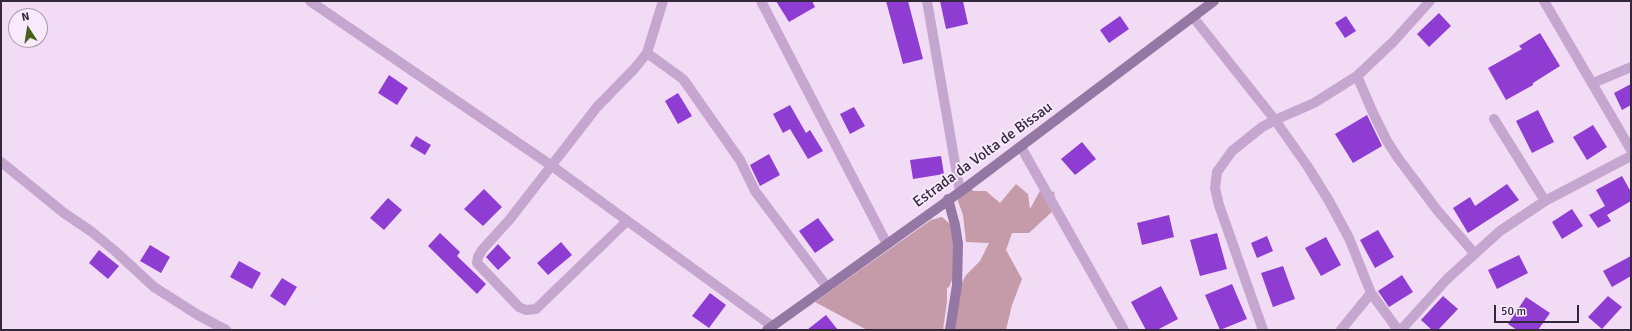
<!DOCTYPE html>
<html>
<head>
<meta charset="utf-8">
<style>
  body { margin:0 }
  #map { position:relative; width:1632px; height:331px; overflow:hidden; background:#f1dbf5; font-family:Signika,sans-serif }
  canvas { display:block }
  .frame { position:absolute; inset:0; border:2px solid #33283a; pointer-events:none }
  .north { position:absolute; left:8px; top:8px; width:40px; height:40px; box-sizing:border-box; background:#f9e9fc; border:1px solid #aa9cae; border-radius:50%; rotate:348deg; font-size:11px; font-weight:700; line-height:16px; text-align:center; color:#33283a }
  .north::after { content:''; display:block; margin:auto; width:14px; height:18px; background:#456018; clip-path:polygon(50% 0,100% 100%,50% 72%,0 100%) }
  .scale { position:absolute; left:1494px; top:305px; width:85px; height:18px; box-sizing:border-box; border:2px solid #33283a; border-top:0; padding-left:5px; font-size:12px; line-height:14px; white-space:nowrap; color:#33283a; -webkit-text-stroke:3px #f9e9fc; paint-order:stroke }
</style>
</head>
<body>
<div id="map">
<canvas width="1632" height="331"></canvas>
<div class="frame"></div>
<div class="north">N</div>
<div class="scale">50 m</div>
</div>
<script>
const context = document.querySelector('canvas').getContext('2d');
context.lineJoin = 'round';
function fill(path, color) {
  context.fillStyle = color;
  context.fill(path, 'evenodd');
}
function shape(rows) {
  const path = new Path2D();
  for (const r of rows) {
    path.moveTo(r[0], r[1]);
    for (let i = 2; i < r.length; i += 2) path.lineTo(r[i], r[i + 1]);
  }
  return path;
}
function stroke(path, color, width, dash) {
  context.strokeStyle = color;
  context.lineWidth = width;
  context.lineCap = dash ? 'butt' : 'round';
  context.setLineDash(dash || []);
  context.stroke(path);
}
function write(font, color, halo, rows, align = 'center') {
  context.font = font + ' Signika,sans-serif';
  context.lineWidth = 4;
  context.setLineDash([]);
  context.textBaseline = 'middle';
  context.strokeStyle = halo;
  context.fillStyle = color;
  for (const [text, x, y, turn = 0] of rows) {
    context.save();
    context.translate(x, y);
    context.rotate((+turn || 0) * Math.PI / 180);
    context.textAlign = isNaN(turn) ? turn : align;
    if (halo) context.strokeText(text, 0, 0);
    context.fillText(text, 0, 0);
    context.restore();
  }
}
fill(shape([
  [1016,184,1028,194,1030,209,1041,189,1054,192,1057,207,1029,233,1012,233,1006,250,1022,279,1012,305,1006,330,954,330,961,284,966,275,980,261,989,243,966,242,963,215,958,201,959,195,969,187,974,191,986,191,1000,203],
  [942,217,950,224,955,235,955,273,949,287,947,288,947,301,943,330,867,330,815,302,931,220]
]), '#c59aa9');
fill(shape([
  [776,1,812,1,815,7,789,22],
  [886,1,908,1,923,59,903,64],
  [940,1,963,1,968,24,946,29],
  [1439,13,1451,26,1429,47,1417,34],
  [1120,16,1129,29,1109,43,1100,30],
  [1346,16,1356,31,1345,38,1335,23],
  [1540,33,1560,66,1533,83,1533,85,1506,100,1488,68,1522,49,1519,46],
  [389,75,408,88,397,105,378,93],
  [1631,84,1631,105,1622,110,1614,93],
  [678,93,692,116,678,124,665,101],
  [790,105,806,133,810,130,823,151,808,159,790,129,783,133,773,114],
  [854,107,865,126,850,134,840,114],
  [1538,110,1554,142,1532,153,1516,121],
  [1367,115,1382,146,1353,163,1335,134],
  [1593,125,1607,147,1587,160,1573,137],
  [416,136,431,145,425,155,410,146],
  [1082,142,1096,159,1075,175,1061,159],
  [769,154,780,175,760,186,750,165],
  [941,156,944,174,913,179,910,160],
  [1622,176,1631,192,1631,201,1607,215,1611,221,1598,228,1589,215,1605,206,1596,190],
  [1507,184,1519,200,1468,233,1453,208,1470,197,1475,206],
  [484,189,502,207,483,226,464,209],
  [388,198,402,210,384,230,370,218],
  [1572,209,1583,226,1562,239,1552,222],
  [1169,215,1174,237,1142,245,1137,223],
  [818,218,834,240,815,253,799,231],
  [1378,230,1394,257,1375,268,1360,240],
  [440,233,460,252,457,256,486,284,477,294,428,246],
  [1217,233,1227,269,1200,276,1190,240],
  [1267,236,1273,251,1257,258,1251,243],
  [1326,237,1341,265,1321,276,1305,248],
  [561,242,572,255,548,275,537,263],
  [498,244,511,258,498,270,486,257],
  [150,245,170,257,161,273,140,261],
  [99,250,119,266,108,279,89,263],
  [1519,255,1528,273,1497,289,1488,270],
  [1631,256,1631,276,1612,287,1603,271],
  [239,261,261,273,252,289,230,277],
  [1283,266,1295,299,1273,307,1261,273],
  [1402,275,1413,292,1389,307,1378,291],
  [282,278,297,287,285,306,270,296],
  [1232,284,1247,319,1220,330,1205,295],
  [1161,286,1178,319,1157,330,1146,330,1131,302],
  [710,293,726,305,709,328,692,316],
  [1443,296,1458,309,1438,330,1432,330,1421,320],
  [1608,296,1622,307,1602,329,1588,317],
  [1526,297,1550,313,1538,330,1517,330,1508,324],
  [826,315,838,330,807,330]
]), '#8f3cd2');
stroke(shape([
  [310,1,552,166,772,326],
  [761,1,887,244],
  [927,1,960,192],
  [1544,1,1631,150],
  [1193,17,1275,120,1262,127,1232,151,1217,172,1215,188,1219,205,1263,330],
  [647,53,683,79,740,160,755,191,827,287],
  [1357,76,1374,115,1387,141,1398,158,1437,210,1475,254],
  [1593,83,1631,67],
  [1494,119,1545,201],
  [1021,147,1124,330],
  [1,162,64,213,92,232,115,251,154,287,198,315,226,330],
  [627,221,536,309,526,310,519,307,477,263,478,257,482,250,510,219,597,107,635,68,647,53,663,1],
  [1341,330,1371,293],
  [1398,330,1371,293,1349,238,1329,201,1308,167,1275,120,1314,103,1357,76,1394,41,1430,1],
  [1401,330,1447,279,1500,231,1545,201,1631,156]
]), '#c5a6ce', 10);
stroke(shape([
  [948,199,955,225,958,244,957,285,950,330],
  [767,330,960,192,1214,1]
]), '#9477a2', 10);
write('15px', '#33283a', '#f9e9fc', [
  ["Estrada da Volta de Bissau",983,155,-36]
]);
</script>
</body>
</html>
